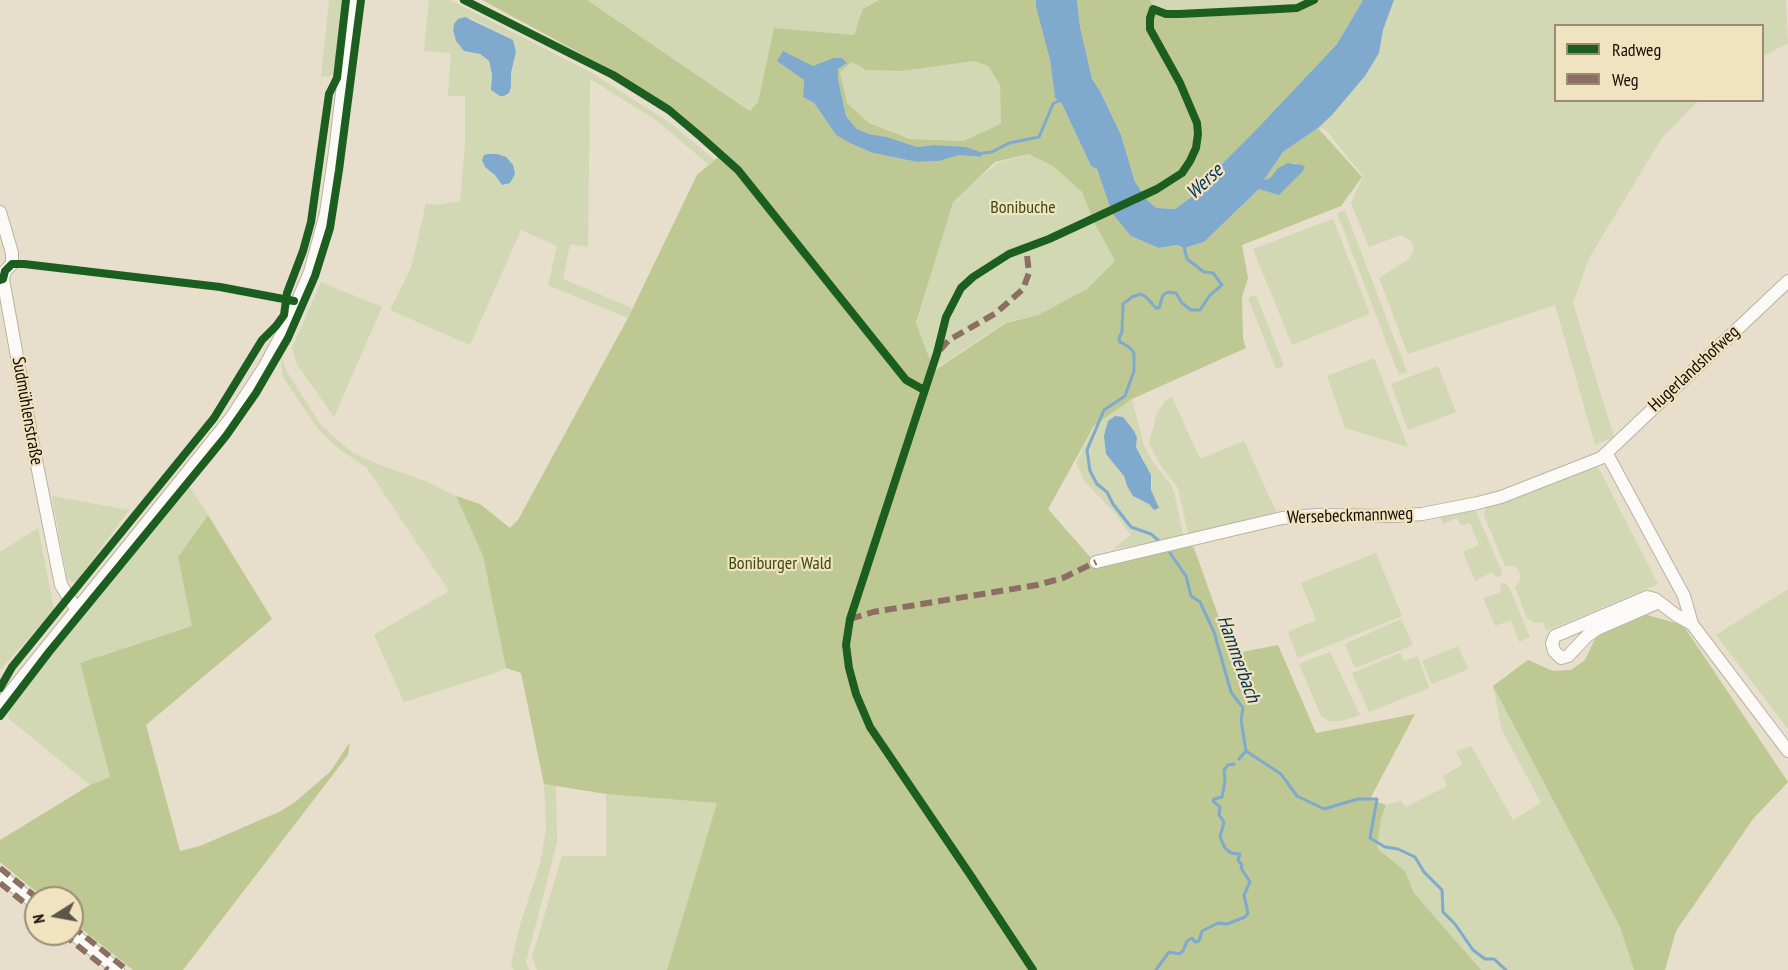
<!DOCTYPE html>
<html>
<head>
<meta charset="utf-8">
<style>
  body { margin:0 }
  #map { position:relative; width:1788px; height:970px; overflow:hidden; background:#e7decb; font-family:"PT Sans Narrow",sans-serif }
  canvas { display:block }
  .legend { position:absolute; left:1554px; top:24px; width:210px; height:78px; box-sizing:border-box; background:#f2e3c0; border:2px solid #988d74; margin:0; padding:8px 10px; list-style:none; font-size:18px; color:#110c02 }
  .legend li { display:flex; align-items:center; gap:12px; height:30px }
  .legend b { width:30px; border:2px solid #988d74 }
  .north { position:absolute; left:24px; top:886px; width:60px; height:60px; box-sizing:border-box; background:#f2e3c0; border:2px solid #988d74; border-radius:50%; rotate:259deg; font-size:16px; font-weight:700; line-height:24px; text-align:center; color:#110c02 }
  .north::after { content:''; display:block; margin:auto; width:21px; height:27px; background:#5c5648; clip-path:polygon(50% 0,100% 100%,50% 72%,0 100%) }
</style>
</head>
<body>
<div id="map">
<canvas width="1788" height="970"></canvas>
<ul class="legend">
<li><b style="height:8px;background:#1b5e20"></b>Radweg</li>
<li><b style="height:8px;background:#8d6e63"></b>Weg</li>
</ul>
<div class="north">N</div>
</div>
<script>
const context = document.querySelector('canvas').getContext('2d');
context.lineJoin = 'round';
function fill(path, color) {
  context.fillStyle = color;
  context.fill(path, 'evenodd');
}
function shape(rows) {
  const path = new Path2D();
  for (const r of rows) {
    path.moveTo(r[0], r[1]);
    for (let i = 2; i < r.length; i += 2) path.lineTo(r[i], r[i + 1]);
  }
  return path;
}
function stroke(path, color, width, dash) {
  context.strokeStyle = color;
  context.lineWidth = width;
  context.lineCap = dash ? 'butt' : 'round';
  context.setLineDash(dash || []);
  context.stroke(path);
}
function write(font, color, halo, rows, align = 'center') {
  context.font = font + ' "PT Sans Narrow",sans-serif';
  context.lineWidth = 4.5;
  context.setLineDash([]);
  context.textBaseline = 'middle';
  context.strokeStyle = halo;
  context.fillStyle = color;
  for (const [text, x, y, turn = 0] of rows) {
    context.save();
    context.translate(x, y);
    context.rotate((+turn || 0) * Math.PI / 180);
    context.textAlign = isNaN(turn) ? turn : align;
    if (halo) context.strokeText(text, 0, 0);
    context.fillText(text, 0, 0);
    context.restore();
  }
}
fill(shape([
  [329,0,343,0,334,75,321,77],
  [429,0,450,0,592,73,670,123,715,160,709,165,656,120,590,79,588,247,570,244,563,279,632,308,628,318,548,285,557,246,521,230,470,345,390,310,411,268,426,203,437,205,460,201,465,144,465,96,448,96,451,53,424,51],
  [471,18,513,40,516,52,511,73,511,87,490,82,492,74,489,62,480,54,464,51,456,41,453,30,454,24],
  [587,0,879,0,863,9,855,35,774,29,758,102,751,111],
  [1150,0,1309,0,1297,4,1178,12,1159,10,1154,7],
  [1394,0,1786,0,1788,43,1763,56,1762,26,1556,26,1556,100,1698,101,1662,138,1589,258,1573,303,1614,437,1595,445,1555,305,1408,354,1379,278,1409,259,1414,249,1411,241,1401,235,1369,247,1351,203,1363,176,1325,129,1318,128,1332,115,1365,76,1379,53,1383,30],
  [974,61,988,66,1000,85,1001,125,963,141,910,139,869,123,847,103,839,72,852,62,866,70,902,71],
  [1028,154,1053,166,1082,192,1093,220,1115,261,1087,289,1038,315,1006,322,930,372,916,325,952,201,997,163],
  [1345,210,1407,372,1399,375,1337,213],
  [1333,219,1370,314,1292,345,1253,249],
  [321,282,382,307,334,417,296,363,292,348],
  [1256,295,1284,366,1276,369,1248,298],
  [280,353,286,370,320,424,351,452,380,465,425,481,456,496,483,556,506,668,492,674,404,702,374,635,449,591,367,468,339,449,318,429,283,377],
  [1374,358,1408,447,1345,428,1327,376],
  [1438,366,1456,412,1408,430,1391,384],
  [1172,397,1200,459,1244,441,1279,518,1189,537,1178,488,1159,463,1149,443,1157,413,1166,400],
  [1132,399,1144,446,1155,465,1170,483,1174,492,1184,539,1113,549,1131,535,1114,512,1084,481,1076,463,1095,426],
  [1137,438,1136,447,1143,458,1152,481,1151,490,1140,499,1133,496,1127,486,1124,476],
  [1598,467,1658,584,1546,631,1543,622,1535,623,1527,618,1515,587,1519,583,1521,574,1515,566,1505,566,1484,515,1485,510,1488,506],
  [186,481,208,515,178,557,193,626,80,663,110,777,90,785,8,718,10,708,55,645,179,496],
  [52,496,129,510,77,581,72,582,67,578],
  [1474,507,1500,567,1502,573,1500,577,1496,577,1492,572,1475,581,1463,552,1479,545,1470,523,1461,526,1457,518,1443,524,1439,513],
  [38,528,54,610,0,670,0,552],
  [1376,553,1402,616,1298,658,1288,632,1316,620,1301,583],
  [1503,582,1509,587,1530,637,1519,642,1511,620,1495,626,1483,598,1501,592,1500,586],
  [1788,589,1788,729,1716,635],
  [1401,619,1413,645,1355,668,1345,644],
  [1458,646,1468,669,1432,684,1422,661],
  [1330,652,1360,715,1341,721,1329,721,1321,716,1299,664],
  [1400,653,1404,661,1418,656,1429,688,1369,712,1352,673],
  [1493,686,1620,927,1634,970,1481,970,1414,893,1405,871,1377,848,1381,818,1386,805,1401,801,1406,807,1447,786,1443,776,1463,764,1456,752,1471,746,1513,820,1541,803,1502,730],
  [544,784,556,785,557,842,526,962,529,970,514,970,511,964,519,928,540,864,546,829],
  [606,794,718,803,667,970,537,970,532,957,562,856,606,856]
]), '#d2d7b4');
fill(shape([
  [482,0,587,0,750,111,758,102,774,28,854,35,863,9,879,0,1036,0,1036,7,1050,60,1055,98,1062,104,1091,166,1097,169,1112,213,1159,248,1177,245,1184,248,1204,242,1259,189,1299,165,1293,163,1278,168,1270,178,1264,180,1283,152,1318,128,1362,177,1341,206,1242,245,1248,278,1242,297,1243,339,1246,348,1132,399,1094,426,1048,509,1091,558,1188,544,1194,548,1223,629,1242,652,1278,645,1316,733,1415,714,1370,799,1386,805,1381,818,1377,848,1405,871,1414,893,1481,970,667,970,717,803,606,794,544,784,521,673,506,668,483,556,456,496,480,504,510,528,518,520,628,318,697,175,722,154,678,112,604,66],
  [974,61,988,66,1000,85,1001,124,963,141,910,139,869,123,847,103,840,72,852,62,866,70,902,71],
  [847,63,838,69,838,79,846,116,857,129,869,134,887,137,917,147,933,145,949,146,983,153,981,157,960,155,939,161,917,162,873,153,836,135,814,103,803,97,804,80],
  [1028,154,1053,166,1082,192,1093,220,1115,261,1087,289,1038,315,1006,323,934,371,916,323,953,202,995,162],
  [1077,0,1150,0,1154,7,1159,10,1178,12,1297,4,1309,0,1363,0,1337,44,1252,134,1203,183,1201,190,1175,209,1157,208,1149,202,1135,182,1121,135,1100,91,1092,79,1080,27],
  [208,515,272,619,146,725,180,851,200,846,279,812,294,803,330,772,350,742,348,755,183,970,133,970,72,921,72,898,44,898,0,862,0,840,90,785,110,777,80,663,192,626,178,557],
  [1647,615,1683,625,1788,782,1753,819,1676,931,1665,970,1634,970,1620,927,1493,686,1528,660,1553,671,1571,670,1585,660,1596,637]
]), '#bdc892');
fill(shape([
  [1036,0,1077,0,1080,27,1092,79,1100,91,1121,135,1135,182,1149,202,1157,208,1175,209,1201,190,1203,183,1252,134,1337,44,1363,0,1394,0,1383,30,1379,53,1365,76,1332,115,1318,128,1283,152,1264,180,1270,178,1278,168,1288,163,1302,165,1305,167,1302,172,1279,195,1259,189,1204,242,1184,248,1177,245,1159,248,1131,236,1112,213,1097,169,1091,166,1062,104,1055,98,1050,60,1036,7],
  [465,17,513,40,516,52,511,73,511,87,509,93,504,96,500,96,491,90,492,74,489,61,480,54,464,51,456,41,453,30,454,24,458,19],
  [783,51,813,66,834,58,842,58,847,63,838,69,838,79,846,116,857,129,869,134,887,137,917,147,933,145,966,147,983,153,981,157,960,155,939,161,917,162,873,153,850,143,836,135,814,103,803,97,804,80,777,61],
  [488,154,497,154,506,157,513,165,515,174,510,183,502,185,495,175,485,167,482,160,484,155],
  [1115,416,1123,417,1134,431,1137,438,1136,447,1151,475,1151,490,1159,508,1154,510,1149,504,1133,496,1127,486,1124,476,1106,454,1104,436,1108,421]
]), '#80a9ce');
stroke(shape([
  [983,153,992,152,1009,143,1039,137,1053,104,1060,100],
  [1158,540,1151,534,1131,527,1113,504,1107,492,1097,484,1090,471,1087,450,1104,410,1125,396,1134,371,1134,353,1129,347,1120,342,1119,338,1122,332,1123,304,1132,297,1141,294,1146,297,1156,308,1159,308,1163,295,1168,292,1176,293,1182,303,1191,310,1200,310,1210,295,1222,285,1213,273,1204,272,1187,259,1183,243],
  [1170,553,1186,576,1191,596,1200,602,1214,632,1231,692,1243,708,1241,720,1246,751,1281,774,1297,796,1324,809,1358,799,1377,799,1370,838,1385,847,1398,849,1415,857,1424,872,1442,890,1443,912,1455,924,1473,950,1485,959,1494,959,1506,970],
  [1239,759,1246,751],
  [1156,970,1169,952,1179,954,1183,951,1187,941,1192,938,1195,942,1199,941,1202,931,1218,923,1227,924,1245,917,1248,913,1244,895,1250,882,1241,868,1242,865,1238,860,1240,854,1231,853,1225,848,1220,837,1224,822,1219,815,1220,807,1213,801,1214,799,1222,797,1225,781,1224,770,1228,765,1234,764]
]), '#80a9ce', 3);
const minor = shape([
  [0,212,12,253,12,264,5,271,3,279,33,445,61,585,76,609],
  [1607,454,1684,596,1692,624,1788,751],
  [1096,562,1282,518,1318,515,1395,516,1422,514,1478,503,1501,497,1601,458,1788,281],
  [1659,602,1597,629,1587,636,1568,656,1561,658,1554,651,1552,643,1555,636,1647,597,1655,599,1676,615,1692,624],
  [0,705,231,418,265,366,289,321,310,272,326,213,335,152,353,0],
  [0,875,36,904],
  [72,933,118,970]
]);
stroke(minor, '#b9b3a3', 14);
stroke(minor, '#fbfaf7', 12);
stroke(shape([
  [940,350,949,340,996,313,1023,289,1029,273,1026,247],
  [850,619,873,612,1037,585,1063,578,1096,562],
  [0,868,37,898],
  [0,883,36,912],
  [72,926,127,970],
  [63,934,108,970]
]), '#8d6e63', 6, [12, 6]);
stroke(shape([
  [464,0,613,75,669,110,701,137,738,170,906,380,924,390],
  [0,280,3,279,5,271,12,264,24,264,220,287,294,301],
  [0,688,12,667,214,418,262,340,276,326,284,315,287,293,303,251,311,222,329,94,337,78,346,0],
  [0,716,49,652,226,436,256,393,288,338,315,276,330,228,339,170,361,0],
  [1033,970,969,873,870,727,856,694,849,668,846,645,850,619,937,353,946,317,961,288,973,277,1009,254,1049,239,1157,189,1182,173,1190,161,1196,148,1198,134,1197,123,1180,83,1150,29,1150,18,1153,9,1166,14,1179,14,1261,10,1297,8,1314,0]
]), '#1b5e20', 8);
write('18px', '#3a4c10', '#f2e3c0', [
  ["Bonibuche",1023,208],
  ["Boniburger Wald",780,564]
]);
write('18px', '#110c02', '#f2e3c0', [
  ["Hugerlandshofweg",1694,369,-43],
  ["Sudmühlenstraße",27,411,80],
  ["Wersebeckmannweg",1350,516,-2]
]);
write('italic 20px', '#05355d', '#f2e3c0', [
  ["Werse",1205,182,-43],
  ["Hammerbach",1238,659,70]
]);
</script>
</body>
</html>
